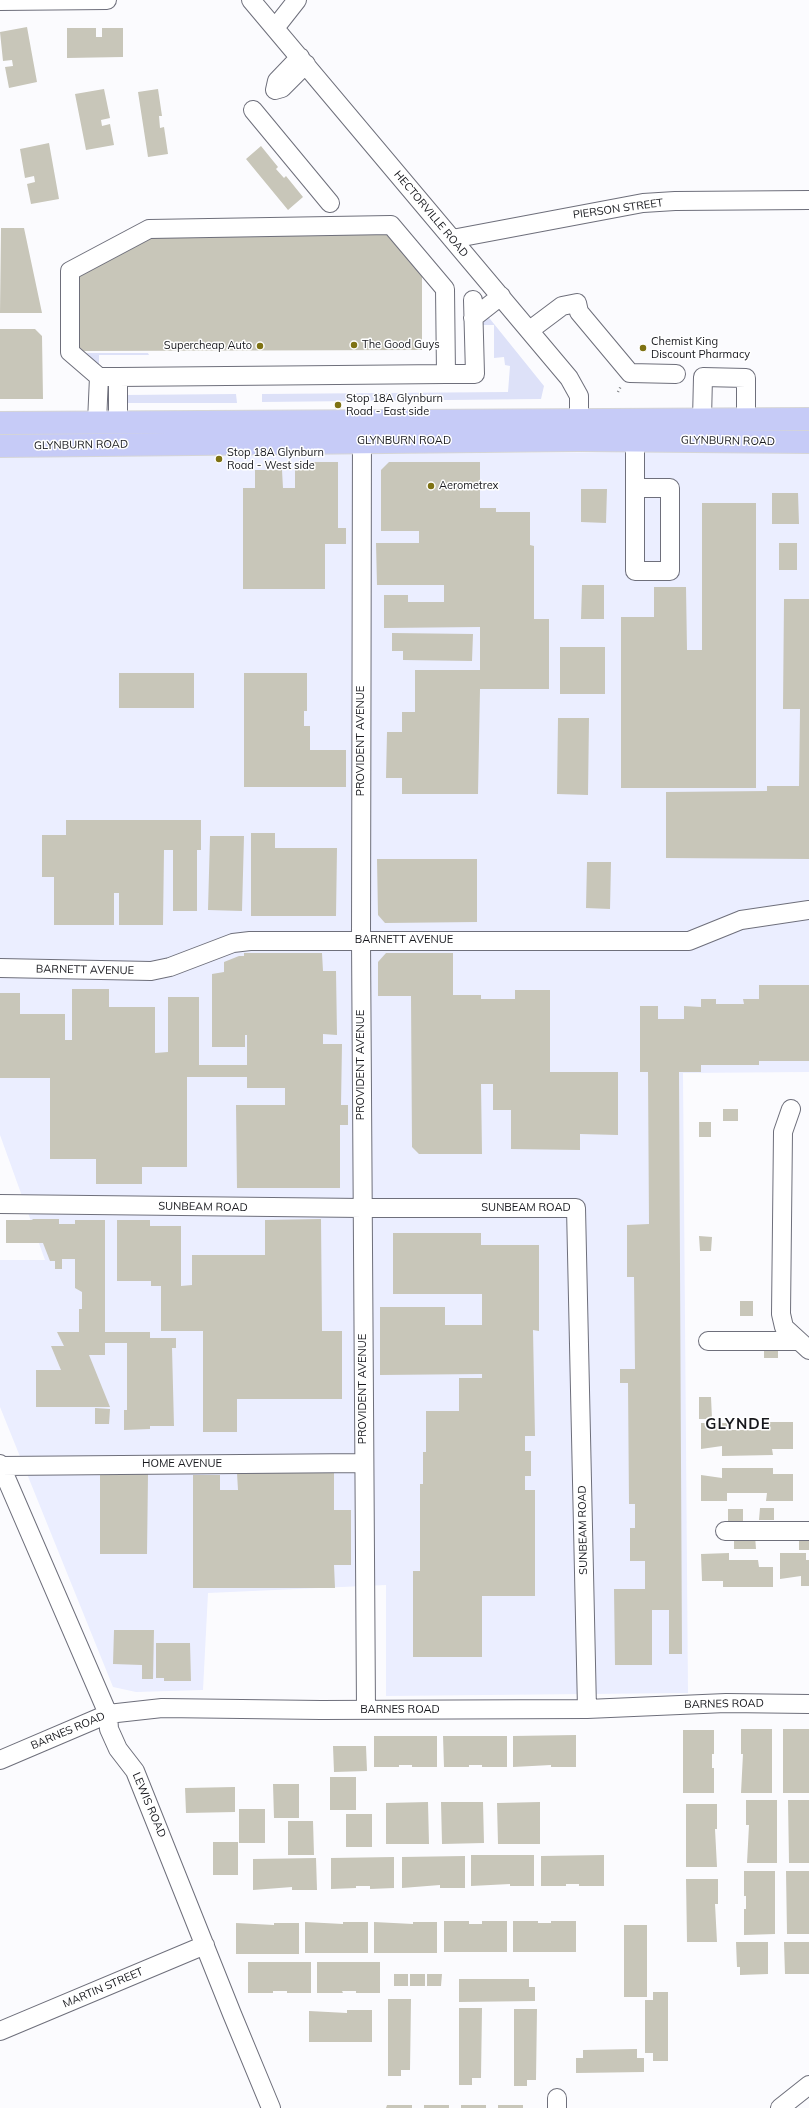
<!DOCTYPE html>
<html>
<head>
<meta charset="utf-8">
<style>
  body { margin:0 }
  canvas { display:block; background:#fbfbfe }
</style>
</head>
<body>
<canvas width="809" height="2108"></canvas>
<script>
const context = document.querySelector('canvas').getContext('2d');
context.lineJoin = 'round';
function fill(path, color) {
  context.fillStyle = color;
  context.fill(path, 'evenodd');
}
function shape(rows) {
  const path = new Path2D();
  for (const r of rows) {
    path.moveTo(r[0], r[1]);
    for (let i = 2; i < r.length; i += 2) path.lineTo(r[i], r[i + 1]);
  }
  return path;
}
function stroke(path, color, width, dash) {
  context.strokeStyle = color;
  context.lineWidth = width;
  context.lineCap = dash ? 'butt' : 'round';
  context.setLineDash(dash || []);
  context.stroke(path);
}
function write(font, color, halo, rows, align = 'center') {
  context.font = font + ' Mulish,sans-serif';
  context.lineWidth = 3;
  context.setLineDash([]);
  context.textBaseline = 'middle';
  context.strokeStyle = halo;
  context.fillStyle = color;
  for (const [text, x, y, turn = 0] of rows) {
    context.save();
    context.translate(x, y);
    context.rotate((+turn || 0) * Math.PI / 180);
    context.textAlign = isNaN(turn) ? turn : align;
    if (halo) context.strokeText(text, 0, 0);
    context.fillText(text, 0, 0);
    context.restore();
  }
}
fill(shape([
  [809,451,809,1072,683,1073,688,1693,386,1696,386,1585,208,1593,203,1690,136,1692,113,1687,0,1407,0,1260,45,1260,0,1135,0,456]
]), '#ebeeff');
fill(shape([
  [486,314,544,386,541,399,262,402,262,394,508,392,510,366,505,365,504,357,494,358,494,325,481,325],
  [79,353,148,353,149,355,99,355,99,368],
  [236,394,237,403,125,403,123,395]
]), '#dde1f8');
fill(shape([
  [27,27,37,82,9,88,5,67,13,66,12,60,3,61,0,32],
  [67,28,96,28,96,37,102,37,102,28,123,28,123,57,67,58],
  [104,89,110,118,101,120,102,126,110,124,114,145,86,150,75,94],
  [158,89,162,116,159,116,160,128,164,127,168,154,148,157,138,92],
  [49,143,59,199,31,204,27,184,35,182,34,176,25,178,20,149],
  [261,146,278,167,276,169,284,178,286,176,303,197,288,210,246,159],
  [1,228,24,228,42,313,0,313],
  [389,234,422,272,422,350,79,351,79,274,149,235],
  [0,329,35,329,42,336,43,399,0,399],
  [295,462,338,462,338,528,346,528,346,544,325,544,325,589,243,589,243,488,255,488,255,470,282,470,283,488,295,488],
  [389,462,480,462,480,508,496,508,496,512,530,512,530,545,534,546,534,619,549,619,549,689,480,689,478,794,402,794,402,778,386,778,387,732,402,732,402,712,415,712,415,670,480,670,480,627,384,628,384,595,408,595,408,602,444,602,444,585,377,585,376,543,419,543,419,531,381,531,381,470],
  [581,489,607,489,606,523,581,522],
  [772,493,798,493,799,524,772,524],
  [702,503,756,503,756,788,621,788,621,617,654,617,654,587,686,587,687,650,702,650],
  [779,543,797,543,797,570,779,570],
  [582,585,604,585,604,619,581,619],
  [784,599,809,599,809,859,666,858,666,792,767,791,767,786,799,786,800,709,783,709],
  [392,633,473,634,472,661,403,660,403,651,392,651],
  [560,647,605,647,605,694,560,694],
  [119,673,194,673,194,708,119,708],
  [244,673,307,673,307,711,304,711,304,726,310,726,310,750,346,750,346,787,244,787],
  [558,718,589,718,588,795,557,794],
  [66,820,201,820,201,850,197,850,197,911,173,911,173,850,164,850,163,925,119,925,119,893,114,893,114,925,54,925,54,877,42,877,42,835,66,835],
  [251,833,275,833,275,848,337,848,336,916,251,916],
  [210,836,244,836,242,911,208,910],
  [377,859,477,859,477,922,385,923,378,915],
  [587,862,611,862,610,909,586,908],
  [244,953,322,953,323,971,336,971,337,1035,323,1034,323,1044,342,1044,341,1105,348,1105,348,1125,340,1125,340,1188,237,1188,236,1105,285,1105,285,1088,247,1088,247,1077,187,1077,187,1167,142,1167,142,1184,96,1184,96,1159,50,1159,50,1078,0,1078,0,993,20,993,20,1014,65,1014,65,1040,72,1040,72,989,109,989,109,1007,155,1007,155,1053,168,1052,168,997,199,997,199,1065,247,1065,247,1035,245,1035,245,1047,212,1047,212,974,224,972,224,962,239,956,244,956],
  [386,953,453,953,453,995,481,995,481,999,515,999,515,990,550,990,550,1072,618,1072,618,1135,580,1134,580,1150,511,1149,511,1110,493,1110,493,1084,481,1084,482,1154,419,1154,412,1147,411,996,378,996,378,962],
  [759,985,809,985,809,1061,759,1061,759,1065,701,1065,701,1072,679,1072,682,1654,669,1654,669,1610,652,1610,652,1665,615,1665,614,1589,645,1589,645,1561,630,1561,630,1528,635,1528,635,1504,629,1504,628,1383,620,1383,620,1369,635,1369,634,1277,627,1277,627,1225,649,1224,648,1072,640,1072,640,1006,658,1006,658,1019,684,1019,684,1006,701,1007,701,999,716,999,716,1004,744,1004,743,999,759,999],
  [723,1109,738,1109,738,1121,723,1121],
  [699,1122,711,1122,711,1137,699,1137],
  [32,1219,59,1219,59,1224,75,1224,75,1220,105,1220,105,1332,150,1332,150,1338,176,1338,176,1348,172,1348,174,1426,150,1426,150,1429,124,1430,124,1410,127,1410,127,1343,105,1343,105,1355,89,1355,110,1407,36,1407,36,1370,61,1370,51,1346,64,1346,57,1332,79,1332,79,1309,82,1309,82,1292,75,1288,75,1259,62,1259,62,1269,55,1269,55,1261,50,1261,43,1243,6,1243,6,1220,33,1220],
  [321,1219,322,1331,342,1331,342,1399,237,1399,237,1432,203,1432,203,1331,161,1331,161,1286,151,1286,151,1281,117,1281,117,1220,150,1220,150,1226,181,1226,181,1286,192,1285,192,1255,265,1255,265,1220],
  [393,1233,481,1233,481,1245,539,1245,539,1331,533,1330,535,1436,525,1436,525,1451,531,1451,531,1476,525,1476,525,1490,535,1490,535,1596,482,1596,482,1657,413,1657,413,1571,420,1571,420,1484,423,1484,423,1452,426,1452,426,1411,459,1411,459,1378,482,1378,482,1374,380,1375,380,1307,445,1307,445,1325,482,1325,482,1294,393,1294],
  [699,1236,712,1237,711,1251,700,1251],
  [740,1301,753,1301,753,1316,740,1316],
  [764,1346,778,1346,778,1358,764,1358],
  [699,1397,711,1397,712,1419,699,1419],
  [95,1408,110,1409,109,1424,95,1424],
  [766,1422,793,1422,793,1449,772,1449,773,1455,722,1456,722,1446,701,1449,701,1423,727,1423,727,1430,766,1430],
  [722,1468,773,1468,773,1474,793,1474,793,1501,766,1501,767,1493,727,1493,727,1501,701,1501,701,1475,722,1478],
  [237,1473,334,1473,334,1510,351,1510,351,1565,334,1565,335,1588,193,1588,193,1475,220,1475,220,1490,238,1490],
  [100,1474,148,1474,147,1554,100,1554],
  [760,1508,774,1508,774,1520,759,1520],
  [728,1509,743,1509,743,1521,728,1521],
  [755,1536,756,1549,734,1549,734,1537],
  [799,1538,809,1538,809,1550,799,1550],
  [729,1553,729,1560,758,1560,759,1567,773,1567,773,1587,723,1587,723,1581,702,1581,701,1554],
  [780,1553,806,1553,806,1560,809,1560,809,1586,801,1586,801,1576,780,1579],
  [114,1630,154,1630,153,1679,142,1679,142,1665,113,1664],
  [156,1643,190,1643,191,1681,164,1681,164,1678,156,1678],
  [741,1729,772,1729,772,1793,741,1793,743,1754,741,1754],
  [783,1729,809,1729,809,1793,783,1793],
  [683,1730,714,1730,714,1754,712,1754,712,1768,714,1768,714,1793,683,1793],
  [576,1735,576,1767,551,1767,551,1765,513,1767,513,1736],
  [374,1736,437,1736,437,1767,412,1767,412,1765,399,1765,399,1767,374,1767],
  [443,1736,507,1736,507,1767,482,1767,482,1765,469,1765,469,1767,444,1767],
  [333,1746,366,1746,367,1771,334,1772],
  [330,1777,356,1777,356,1810,330,1810],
  [273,1784,299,1784,299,1818,274,1818],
  [235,1787,235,1812,186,1813,185,1788],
  [746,1800,777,1800,777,1863,747,1863,749,1825,746,1825],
  [788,1800,809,1800,809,1863,789,1863],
  [428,1802,429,1844,386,1844,386,1803],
  [441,1802,483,1802,484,1843,442,1844],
  [540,1802,540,1844,498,1844,497,1803],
  [686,1804,717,1804,717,1829,715,1829,717,1867,686,1867],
  [239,1809,265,1809,265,1843,239,1843],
  [346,1814,372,1814,372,1847,346,1847],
  [288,1821,313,1821,314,1855,288,1855],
  [213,1842,238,1842,238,1875,213,1875],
  [471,1855,534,1855,534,1886,510,1886,510,1884,471,1886],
  [604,1855,604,1886,579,1886,579,1884,566,1884,566,1886,541,1886,541,1856],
  [465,1856,465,1888,440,1888,440,1885,402,1888,402,1857],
  [394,1857,394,1888,370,1889,370,1886,356,1886,356,1888,331,1889,331,1858],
  [316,1858,317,1890,292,1890,292,1887,253,1890,253,1859],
  [744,1871,775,1871,775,1934,744,1935,744,1909,746,1909,746,1896,744,1896],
  [786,1871,809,1871,809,1934,787,1934],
  [686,1879,718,1879,718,1904,715,1904,717,1942,687,1942],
  [444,1921,469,1921,469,1924,482,1924,482,1921,507,1921,507,1952,444,1952],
  [513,1921,538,1921,538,1923,551,1923,551,1921,576,1921,576,1952,513,1952],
  [305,1922,343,1924,343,1922,368,1922,368,1953,305,1953],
  [374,1922,413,1924,413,1922,437,1922,437,1953,374,1953],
  [236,1923,274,1925,274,1923,299,1923,299,1954,236,1954],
  [624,1925,647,1925,647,1997,624,1997],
  [736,1942,768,1942,768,1974,740,1975,740,1967,737,1967],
  [784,1942,809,1942,809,1974,785,1974],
  [248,1962,311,1962,311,1993,287,1993,287,1991,273,1991,273,1993,248,1993],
  [317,1962,380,1962,380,1993,356,1993,356,1991,342,1991,343,1993,317,1993],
  [394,1974,408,1974,408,1986,394,1986],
  [410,1974,425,1974,425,1986,410,1986],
  [427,1974,442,1974,441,1986,427,1986],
  [459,1979,529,1979,529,1987,535,1987,535,2001,459,2002],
  [653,1992,668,1992,668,2061,653,2061,653,2053,645,2053,645,2000,653,2000],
  [388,1999,411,1999,410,2070,401,2070,401,2076,388,2076],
  [459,2008,482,2008,481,2078,472,2078,472,2085,459,2085],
  [514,2009,537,2009,536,2080,527,2080,527,2086,514,2086],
  [347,2010,372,2010,372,2042,309,2042,309,2011,347,2013],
  [637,2049,637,2058,644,2058,644,2072,576,2073,576,2058,583,2058,583,2050],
  [387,2105,412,2105,412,2108,386,2108],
  [424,2105,449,2105,449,2108,424,2108],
  [461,2105,486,2105,486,2108,461,2108],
  [498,2105,523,2105,523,2108,498,2108]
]), '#c8c6b9');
const minor = shape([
  [251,0,569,378,579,396,579,433],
  [0,1,107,0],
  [275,28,297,0],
  [300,57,277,81,275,90,282,88,306,64],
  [253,110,330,203],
  [452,239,643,203,675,201,809,200],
  [473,318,501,296],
  [530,330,562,306,577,303,579,312,630,373,676,374],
  [446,374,445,289,391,225,149,229,70,271,70,352,99,377,118,377,446,374,475,374,473,300],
  [702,419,703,377,746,378,746,419],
  [97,422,99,377],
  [118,422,118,377],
  [362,429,361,940,366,1710],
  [635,488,670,488,670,571,635,571,635,440],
  [0,968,151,971,170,967,233,943,250,941,689,941,741,920,809,910],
  [791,1109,783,1132,781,1314,784,1327,809,1350],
  [0,1204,362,1208,576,1208,587,1709],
  [708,1341,799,1341],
  [0,1464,108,1714,109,1729,118,1749,135,1771,232,2014,271,2108],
  [1,1466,363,1463],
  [725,1531,809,1531],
  [0,1760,108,1714,162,1708,321,1710,587,1709,726,1703,809,1704],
  [0,2031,205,1945],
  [557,2108,557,2098],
  [780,2108,809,2085]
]);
const major = shape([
  [0,423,809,419],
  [0,446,579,440,809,442]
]);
stroke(minor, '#6e6f7b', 20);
stroke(major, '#d5d5d6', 24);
stroke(shape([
  [618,392,621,386]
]), '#7f8084', 2.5, [1, 3]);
stroke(minor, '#fff', 18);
stroke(major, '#c6cbf7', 22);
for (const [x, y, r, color] of [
  [354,345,4,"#7e7213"],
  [260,346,4,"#7e7213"],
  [643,348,4,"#7e7213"],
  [338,405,4,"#7e7213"],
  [219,459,4,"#7e7213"],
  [431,486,4,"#7e7213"]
]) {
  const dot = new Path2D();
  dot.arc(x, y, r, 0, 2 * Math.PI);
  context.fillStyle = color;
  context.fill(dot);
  stroke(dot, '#fff', 1.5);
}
write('11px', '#17181d', '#fff', [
  ["PIERSON STREET",618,209,-8],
  ["HECTORVILLE ROAD",431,214,50],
  ["GLYNBURN ROAD",404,441],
  ["GLYNBURN ROAD",728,441,1],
  ["GLYNBURN ROAD",81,445,-1],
  ["PROVIDENT AVENUE",361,741,-90],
  ["BARNETT AVENUE",404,940],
  ["BARNETT AVENUE",85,970,1],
  ["PROVIDENT AVENUE",361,1065,-90],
  ["SUNBEAM ROAD",203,1207,1],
  ["SUNBEAM ROAD",526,1208],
  ["PROVIDENT AVENUE",363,1389,-90],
  ["HOME AVENUE",182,1464],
  ["SUNBEAM ROAD",583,1530,-91],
  ["BARNES ROAD",724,1704,-1],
  ["BARNES ROAD",400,1710],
  ["BARNES ROAD",68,1731,-23],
  ["LEWIS ROAD",149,1805,67],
  ["MARTIN STREET",103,1988,-23]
]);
write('11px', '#17181d', '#fff', [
  ["Chemist King",651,342],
  ["Discount Pharmacy",651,355],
  ["The Good Guys",362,345],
  ["Supercheap Auto",252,346,"right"],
  ["Stop 18A Glynburn",346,399],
  ["Road - East side",346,412],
  ["Stop 18A Glynburn",227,453],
  ["Road - West side",227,466],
  ["Aerometrex",439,486]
], 'left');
context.letterSpacing = '1px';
write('bold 15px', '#17181d', '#fff', [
  ["GLYNDE",738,1424]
]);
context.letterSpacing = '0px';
</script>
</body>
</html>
